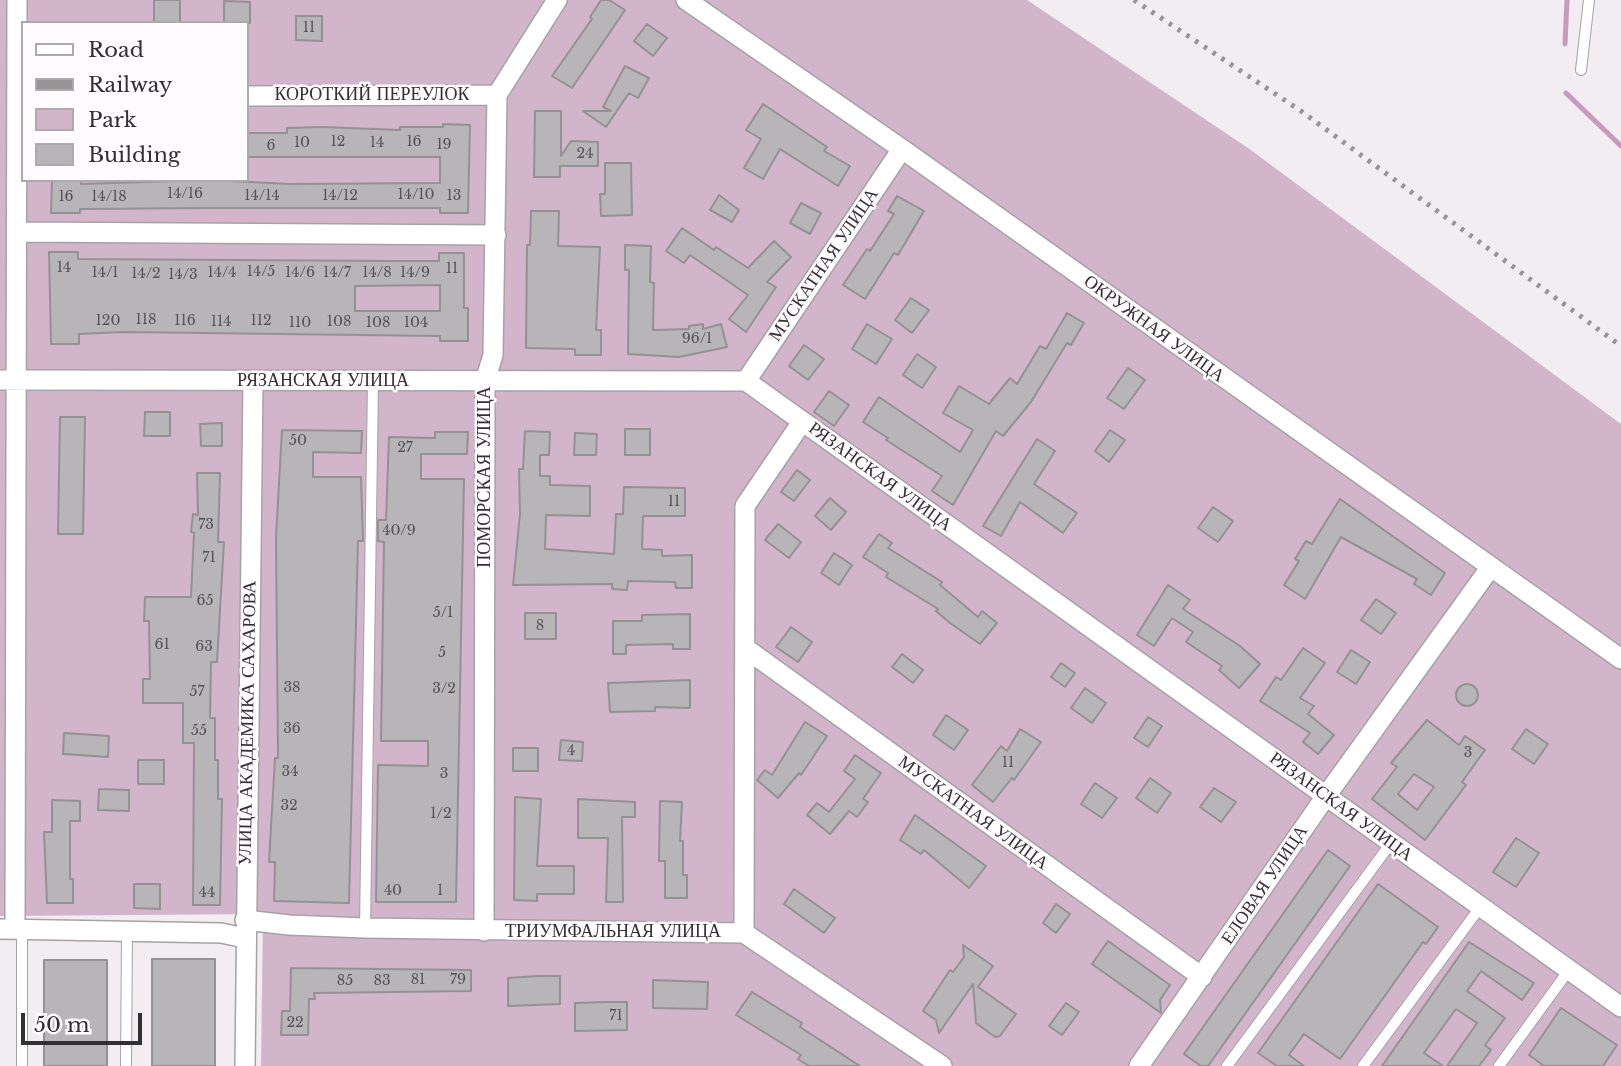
<!DOCTYPE html>
<html>
<head>
<meta charset="utf-8">
<style>
  body { margin:0 }
  #map { position:relative; width:1621px; height:1066px; overflow:hidden; background:#f1edf0; font-family:"Libre Baskerville",serif }
  canvas { display:block }
  .legend { position:absolute; left:21px; top:21px; width:228px; height:161px; box-sizing:border-box; background:#fffbfe; border:2px solid #adaaac; margin:0; padding:9px 12px; list-style:none; font-size:21px; color:#323132 }
  .legend li { display:flex; align-items:center; gap:14px; height:35px }
  .legend b { width:35px; border:2px solid #adaaac }
  .scale { position:absolute; left:21px; top:1013px; width:121px; height:32px; box-sizing:border-box; border:4px solid #323132; border-top:0; padding-left:9px; font-size:21px; line-height:24px; white-space:nowrap; color:#323132; -webkit-text-stroke:5px #fffbfe; paint-order:stroke }
</style>
</head>
<body>
<div id="map">
<canvas width="1621" height="1066"></canvas>
<ul class="legend">
<li><b style="height:9px;background:#fff"></b>Road</li>
<li><b style="height:9px;background:#979496"></b>Railway</li>
<li><b style="height:19px;background:#d2b4cb"></b>Park</li>
<li><b style="height:19px;background:#b8b5b8"></b>Building</li>
</ul>
<div class="scale">50 m</div>
</div>
<script>
const context = document.querySelector('canvas').getContext('2d');
context.lineJoin = 'round';
function fill(path, color) {
  context.fillStyle = color;
  context.fill(path, 'evenodd');
}
function shape(rows) {
  const path = new Path2D();
  for (const r of rows) {
    if (r.length === 3) {
      path.moveTo(r[0] + r[2], r[1]);
      path.arc(r[0], r[1], r[2], 0, 2 * Math.PI);
      continue;
    }
    path.moveTo(r[0], r[1]);
    for (let i = 2; i < r.length; i += 2) path.lineTo(r[i], r[i + 1]);
  }
  return path;
}
function stroke(path, color, width, dash) {
  context.strokeStyle = color;
  context.lineWidth = width;
  context.lineCap = dash ? 'butt' : 'round';
  context.setLineDash(dash || []);
  context.stroke(path);
}
function write(font, color, halo, rows, align = 'center') {
  context.font = font + ' "Libre Baskerville",serif';
  context.lineWidth = 5;
  context.setLineDash([]);
  context.textBaseline = 'middle';
  context.strokeStyle = halo;
  context.fillStyle = color;
  for (const [text, x, y, turn = 0] of rows) {
    context.save();
    context.translate(x, y);
    context.rotate((+turn || 0) * Math.PI / 180);
    context.textAlign = isNaN(turn) ? turn : align;
    if (halo) context.strokeText(text, 0, 0);
    context.fillText(text, 0, 0);
    context.restore();
  }
}
fill(shape([
  [0,0,1027,0,1248,148,1621,424,1621,1066,261,1066,263,914,0,916],
  [23,23,247,23,247,180,23,180]
]), '#d2b4cb');
stroke(shape([
  [1565,44,1567,0],
  [1566,93,1621,146]
]), '#c89abf', 5);
const building = shape([
  [154,0,180,0,180,22,154,22,154,0],
  [601,0,609,0,625,10,572,88,552,76,592,19,590,17,601,0],
  [224,1,250,2,250,23,224,23,224,1],
  [296,16,322,16,322,41,296,40,296,16],
  [647,24,667,38,653,56,634,41,647,24],
  [625,66,649,78,638,98,629,93,606,127,583,111,611,111,603,107,625,66],
  [763,104,827,147,824,151,850,166,838,186,780,149,763,179,744,168,761,139,746,130,763,104],
  [535,111,561,111,561,156,571,141,598,142,598,166,560,166,560,177,534,177,535,111],
  [443,124,470,125,468,213,440,213,440,208,205,208,80,209,80,213,51,213,52,180,81,180,81,184,209,180,291,184,440,183,440,157,247,157,247,133,287,133,287,128,322,127,400,130,400,127,443,127,443,124],
  [605,163,631,163,632,215,601,216,600,194,605,194,605,163],
  [719,195,739,210,732,222,710,210,719,195],
  [897,196,924,211,898,255,894,253,865,299,843,285,867,249,870,251,894,214,888,211,897,196],
  [801,203,821,213,810,234,790,223,801,203],
  [531,211,559,211,558,246,600,247,596,330,601,330,601,355,575,355,575,349,526,348,527,245,530,245,531,211],
  [682,228,714,250,716,247,748,268,774,241,791,257,767,282,776,287,746,332,729,319,748,295,690,255,684,263,666,251,682,228],
  [625,245,651,246,650,282,654,283,653,330,689,329,689,326,703,324,703,329,721,324,727,347,679,357,628,354,629,270,625,270,625,245],
  [49,252,78,252,78,259,391,261,439,261,439,253,464,253,464,308,468,308,468,341,440,341,440,336,123,332,79,334,79,344,51,344,49,252],
  [440,285,440,311,355,311,355,286,440,285],
  [911,298,929,310,912,333,895,320,911,298],
  [1067,313,1084,323,1071,345,1067,343,1031,402,1003,436,996,431,953,505,932,491,942,476,886,440,888,438,863,422,879,397,960,452,973,430,943,413,959,386,989,404,1010,378,1017,384,1040,346,1046,349,1067,313],
  [867,324,892,339,876,364,852,349,867,324],
  [804,345,824,359,808,380,789,366,804,345],
  [917,354,936,367,922,388,903,375,917,354],
  [1128,368,1145,380,1124,409,1107,398,1128,368],
  [829,391,849,405,834,426,814,412,829,391],
  [145,412,170,412,170,436,144,436,145,412],
  [60,417,85,417,83,534,58,534,60,417],
  [222,423,222,446,201,446,200,424,222,423],
  [625,429,650,429,650,455,625,455,625,429],
  [282,430,362,431,361,453,313,452,313,477,361,477,363,541,358,541,349,903,274,901,275,862,269,862,275,758,278,758,276,537,282,430],
  [1110,430,1125,440,1109,462,1095,451,1110,430],
  [525,431,550,432,549,455,540,455,540,476,550,476,550,485,590,486,590,516,546,515,545,549,614,554,616,514,623,514,624,487,685,488,685,516,643,516,642,549,662,550,662,556,692,555,692,588,676,588,675,582,628,581,627,590,612,589,612,584,513,585,520,514,519,469,523,469,525,431],
  [435,432,468,432,467,454,421,454,421,479,464,479,456,902,376,902,378,765,428,766,428,741,381,741,384,542,378,541,378,520,386,520,389,437,435,438,435,432],
  [575,433,597,434,596,455,574,455,575,433],
  [1037,439,1055,451,1034,484,1077,513,1063,533,1020,502,1001,536,983,526,1037,439],
  [797,470,810,480,794,501,781,492,797,470],
  [197,473,220,473,218,542,224,542,217,662,211,662,210,718,215,718,215,760,218,760,218,799,222,799,220,905,193,905,194,743,183,743,183,703,143,703,143,679,150,679,149,621,144,621,145,597,191,597,194,533,191,532,193,514,198,515,197,473],
  [830,498,846,512,831,530,815,516,830,498],
  [1340,499,1445,573,1431,595,1414,584,1417,579,1341,537,1305,599,1284,585,1299,561,1295,559,1306,541,1312,544,1340,499],
  [1213,507,1233,521,1218,542,1198,528,1213,507],
  [778,524,801,542,789,558,765,540,778,524],
  [879,534,892,543,888,548,942,582,940,585,978,617,982,611,997,623,980,644,950,623,936,611,938,609,886,577,888,573,863,557,879,534],
  [834,553,852,565,839,585,821,573,834,553],
  [1168,585,1190,600,1183,609,1240,646,1260,664,1239,688,1219,670,1222,666,1186,642,1193,632,1172,618,1154,646,1137,635,1168,585],
  [1376,599,1396,613,1381,634,1361,620,1376,599],
  [525,613,556,613,556,639,525,639,525,613],
  [690,614,690,649,673,649,673,644,626,645,626,654,613,654,613,621,642,621,642,615,690,614],
  [791,627,812,642,798,662,776,647,791,627],
  [1303,648,1325,663,1300,698,1314,706,1308,714,1334,735,1318,754,1303,742,1310,733,1260,701,1276,677,1281,680,1303,648],
  [1351,650,1370,662,1356,684,1337,672,1351,650],
  [902,654,923,670,913,683,892,667,902,654],
  [1061,663,1075,673,1065,687,1051,677,1061,663],
  [690,680,690,708,655,707,655,711,610,712,608,683,690,680],
  [1467,695,11],
  [1085,688,1106,703,1092,723,1071,708,1085,688],
  [946,715,968,730,954,750,933,735,946,715],
  [1148,717,1162,726,1148,747,1134,738,1148,717],
  [1427,720,1459,745,1465,736,1485,750,1462,782,1466,785,1425,840,1372,799,1397,767,1391,763,1427,720],
  [1414,774,1434,787,1417,810,1398,794,1414,774],
  [805,722,827,736,801,775,799,773,778,798,757,780,765,770,772,775,805,722],
  [1020,729,1041,742,1014,780,1012,778,993,802,972,785,1001,746,1007,751,1020,729],
  [1526,729,1548,744,1534,764,1512,749,1526,729],
  [64,733,109,736,108,757,63,754,64,733],
  [561,740,583,742,582,761,559,760,561,740],
  [513,748,538,748,538,771,513,771,513,748],
  [855,755,881,773,863,799,868,802,857,817,849,811,830,834,807,815,817,803,829,812,855,779,844,771,855,755],
  [138,760,164,760,164,784,138,784,138,760],
  [1150,778,1171,793,1157,813,1136,798,1150,778],
  [1095,783,1117,798,1102,818,1081,804,1095,783],
  [1214,788,1236,802,1221,822,1200,807,1214,788],
  [99,789,129,790,129,811,98,810,99,789],
  [515,797,541,799,537,866,574,866,574,894,537,894,537,901,514,900,515,797],
  [578,799,635,802,635,817,622,817,623,902,606,902,608,838,578,838,578,799],
  [52,800,80,801,80,821,70,821,70,879,73,879,73,903,47,903,44,832,52,832,52,800],
  [660,801,682,802,680,841,683,841,683,875,687,875,687,898,665,898,665,861,659,861,660,801],
  [915,815,986,866,969,888,924,850,921,854,900,840,915,815],
  [1516,838,1539,853,1516,887,1493,872,1516,838],
  [1328,850,1350,866,1208,1066,1201,1066,1184,1054,1328,850],
  [134,884,160,884,160,909,134,908,134,884],
  [1378,884,1438,927,1426,944,1423,942,1340,1059,1304,1034,1289,1055,1304,1066,1277,1066,1258,1053,1378,884],
  [794,889,835,918,824,933,784,904,794,889],
  [1056,904,1070,914,1056,933,1043,923,1056,904],
  [1108,941,1170,985,1160,1000,1161,1013,1092,964,1108,941],
  [1469,942,1534,983,1522,1000,1481,971,1467,991,1505,1018,1485,1045,1491,1050,1479,1066,1447,1066,1477,1023,1456,1009,1424,1053,1443,1066,1382,1066,1469,942],
  [963,945,993,966,978,987,1016,1014,1000,1036,995,1037,976,1023,973,984,939,1033,936,1020,923,1011,950,970,953,972,964,957,963,945],
  [152,959,215,959,215,1066,152,1066,152,959],
  [44,960,107,960,107,1066,44,1066,44,960],
  [291,968,471,970,471,991,314,993,315,999,309,999,308,1035,281,1035,282,1011,290,1011,291,968],
  [538,976,560,976,560,1004,508,1006,508,978,538,976],
  [653,980,708,982,707,1009,653,1008,653,980],
  [752,992,802,1023,800,1027,860,1066,809,1066,798,1059,801,1055,736,1015,752,992],
  [605,1002,627,1002,627,1030,575,1031,575,1003,605,1002],
  [1066,1003,1079,1012,1062,1035,1049,1026,1066,1003],
  [1561,1008,1617,1045,1603,1066,1544,1066,1529,1055,1561,1008]
]);
fill(building, '#b8b5b8');
stroke(building, '#949193', 2);
const lane = shape([
  [1581,70,1589,0],
  [365,928,373,381],
  [22,930,22,1066],
  [126,1066,127,933],
  [1227,1066,1391,843],
  [1363,1066,1481,906],
  [1499,1066,1569,970]
]);
const street = shape([
  [686,0,902,149,1621,659],
  [247,96,497,95],
  [18,232,496,235],
  [0,380,746,381,1621,1007],
  [746,381,902,149],
  [745,648,1202,977],
  [245,920,289,925,365,928,744,933,942,1066],
  [0,929,221,933,245,938],
  [15,929,17,0],
  [484,931,485,381,493,355,497,95,557,0],
  [744,933,745,506,802,422],
  [245,1066,253,381],
  [1139,1066,1326,796,1490,568]
]);
stroke(lane, '#a6a2a5', 12);
stroke(street, '#a6a2a5', 22);
stroke(lane, '#fff', 10);
stroke(street, '#fff', 19);
stroke(shape([
  [1134,0,1301,111,1621,346]
]), '#979496', 5, [3.5, 7]);
write('14px', '#545254', null, [
  ["11",309,28],
  ["12",338,142],
  ["16",414,142],
  ["10",302,143],
  ["14",377,143],
  ["19",444,145],
  ["6",271,146],
  ["24",585,154],
  ["14/16",185,194],
  ["14/10",416,195],
  ["14/14",262,196],
  ["14/12",340,196],
  ["13",454,196],
  ["16",66,197],
  ["14/18",109,197],
  ["14",64,268],
  ["11",452,269],
  ["14/5",261,272],
  ["14/1",105,273],
  ["14/4",222,273],
  ["14/6",300,273],
  ["14/7",337,273],
  ["14/8",377,273],
  ["14/9",415,273],
  ["14/2",146,274],
  ["14/3",183,275],
  ["118",146,320],
  ["120",108,321],
  ["116",185,321],
  ["112",261,321],
  ["114",221,322],
  ["108",339,322],
  ["110",300,323],
  ["108",378,323],
  ["104",416,323],
  ["96/1",697,339],
  ["50",298,441],
  ["27",405,448],
  ["11",674,502],
  ["73",206,525],
  ["40/9",399,531],
  ["71",209,558],
  ["65",205,601],
  ["5/1",443,613],
  ["8",540,626],
  ["61",162,645],
  ["63",204,647],
  ["5",442,653],
  ["38",292,688],
  ["3/2",444,689],
  ["57",197,692],
  ["36",292,729],
  ["55",199,731],
  ["4",571,751],
  ["3",1468,753],
  ["11",1008,763],
  ["34",290,772],
  ["3",444,774],
  ["32",289,806],
  ["1/2",441,814],
  ["40",393,891],
  ["1",440,891],
  ["44",207,893],
  ["81",418,980],
  ["79",458,980],
  ["85",345,981],
  ["83",382,981],
  ["71",616,1016],
  ["22",295,1023]
]);
write('18px', '#323132', '#fffbfe', [
  ["КОРОТКИЙ ПЕРЕУЛОК",372,95],
  ["МУСКАТНАЯ УЛИЦА",824,265,-56],
  ["ОКРУЖНАЯ УЛИЦА",1154,329,36],
  ["РЯЗАНСКАЯ УЛИЦА",323,381],
  ["ПОМОРСКАЯ УЛИЦА",485,477,-90],
  ["РЯЗАНСКАЯ УЛИЦА",880,477,36],
  ["УЛИЦА АКАДЕМИКА САХАРОВА",248,723,-89],
  ["РЯЗАНСКАЯ УЛИЦА",1341,807,36],
  ["МУСКАТНАЯ УЛИЦА",973,813,36],
  ["ЕЛОВАЯ УЛИЦА",1265,885,-56],
  ["ТРИУМФАЛЬНАЯ УЛИЦА",613,932]
]);
</script>
</body>
</html>
